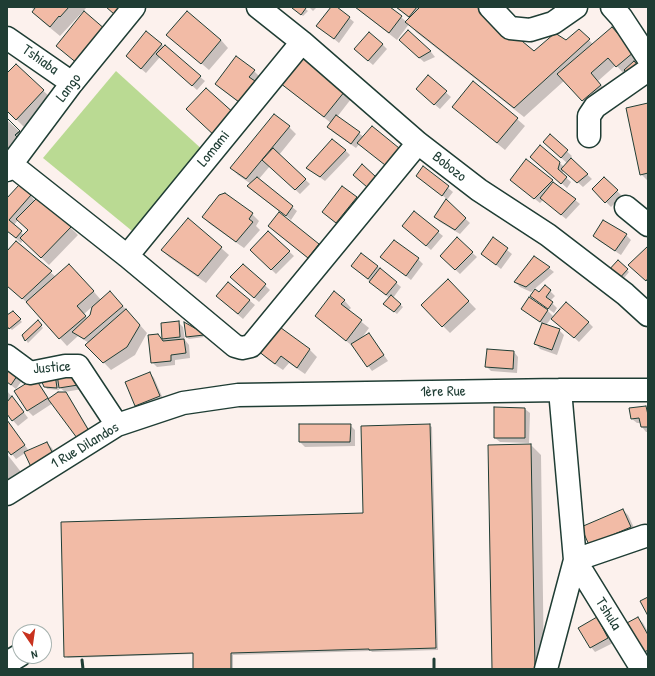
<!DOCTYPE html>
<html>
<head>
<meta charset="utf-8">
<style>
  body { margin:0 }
  #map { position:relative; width:655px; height:676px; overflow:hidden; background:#fcf1ed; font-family:"Patrick Hand",sans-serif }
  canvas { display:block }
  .frame { position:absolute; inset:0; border:8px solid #1f3d34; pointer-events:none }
  .north { position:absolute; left:12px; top:624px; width:40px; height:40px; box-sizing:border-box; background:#fff; border:1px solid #a5b1ae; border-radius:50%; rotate:167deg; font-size:11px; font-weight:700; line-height:16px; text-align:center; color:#1f3d34 }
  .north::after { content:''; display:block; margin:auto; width:14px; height:18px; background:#c8321e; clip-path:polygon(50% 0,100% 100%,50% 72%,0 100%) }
</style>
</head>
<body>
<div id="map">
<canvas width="655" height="676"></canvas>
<div class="frame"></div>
<div class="north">N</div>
</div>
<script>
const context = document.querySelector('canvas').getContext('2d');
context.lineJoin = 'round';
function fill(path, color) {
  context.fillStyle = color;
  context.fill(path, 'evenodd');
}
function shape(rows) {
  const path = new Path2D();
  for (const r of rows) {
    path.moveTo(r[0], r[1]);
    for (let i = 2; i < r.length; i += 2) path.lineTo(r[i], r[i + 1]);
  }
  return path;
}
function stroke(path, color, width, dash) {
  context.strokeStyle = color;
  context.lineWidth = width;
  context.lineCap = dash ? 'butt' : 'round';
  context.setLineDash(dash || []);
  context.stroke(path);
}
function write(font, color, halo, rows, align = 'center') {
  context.font = font + ' "Patrick Hand",sans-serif';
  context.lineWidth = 3.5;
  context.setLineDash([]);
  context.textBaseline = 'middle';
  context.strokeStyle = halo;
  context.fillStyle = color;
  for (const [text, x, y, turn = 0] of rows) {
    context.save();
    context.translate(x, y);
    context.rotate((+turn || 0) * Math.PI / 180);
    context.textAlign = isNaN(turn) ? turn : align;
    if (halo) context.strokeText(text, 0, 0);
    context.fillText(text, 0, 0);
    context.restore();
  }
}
fill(shape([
  [116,71,205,152,137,235,43,158]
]), '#bada93');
fill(shape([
  [30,7,87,7,60,36,43,22,33,12,35,10],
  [295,7,303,7,308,11,303,16,296,10],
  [309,7,317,7,313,11],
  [332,7,336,7,354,22,339,43,318,26],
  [355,7,388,7,407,22,410,19,396,7,479,7,534,52,566,41,579,31,593,44,612,28,640,60,624,74,616,65,598,81,608,93,590,108,565,80,524,117,416,32,409,24,397,40],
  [409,32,431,52,435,57,424,62,405,45],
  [168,35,221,40,228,48,209,70],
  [161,44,205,81,197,90,160,57,146,73,132,61],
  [382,44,387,49,373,65,360,54],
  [301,58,351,99,337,117,364,137,372,127,403,154,390,169,360,143,356,148,333,132,329,127,331,123,289,90],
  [16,65,51,98,24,127,7,110,7,75],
  [254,71,261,78,247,109,224,91,216,84],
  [428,77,451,97,440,109,422,94],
  [648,104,648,181,641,174],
  [453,107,517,119,525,126,505,150],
  [7,120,24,136,7,150],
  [289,127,296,134,279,155,310,184,300,194,270,166,258,180,297,211,291,220,253,191,251,184,238,175,231,168],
  [550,136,572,156,570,158,592,179,583,187,564,170,562,174,571,182,567,188,536,161,560,163,564,167,567,163,549,147],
  [345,150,350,155,325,181,307,168],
  [423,168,453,192,446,201,470,223,460,234,440,222,435,217,447,199,417,176],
  [604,178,622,196,611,207,593,189],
  [552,181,580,204,566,219,543,200,540,203,517,185],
  [30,195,35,201,39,197,78,235,49,265,23,240,21,243,7,231,7,200],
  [18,220,29,230,24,235,14,225],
  [356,198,361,202,341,227,323,212],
  [252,214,259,221,256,226,260,230,244,248,210,224,203,217],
  [188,219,229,255,206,283,169,257,162,250],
  [403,226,438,232,443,236,431,250],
  [274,231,318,245,323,249,313,262],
  [268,232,294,256,276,274,251,250],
  [626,235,631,240,621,255,599,241,594,236],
  [457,239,477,257,460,274,441,256],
  [493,239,512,254,501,269,482,254],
  [16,243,56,277,77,272,101,300,115,297,147,333,135,355,111,370,87,345,89,343,78,336,67,346,30,305,7,286,7,252],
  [93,306,91,316,88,319,84,314],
  [381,257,418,259,423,264,411,280],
  [535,257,554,272,531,292,520,287,515,282],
  [618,262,629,272,620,283],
  [243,265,270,290,259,302,236,282],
  [352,266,377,266,401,287,393,298,403,307,397,314,387,306,389,298],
  [448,280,476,309,450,333,422,305],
  [228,283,255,305,243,319,222,301],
  [550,291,555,296,550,301,557,308,554,313,536,300,539,293],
  [344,300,351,308,348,311,369,328,361,339,369,334,373,339,388,361,372,371,355,348,323,323,316,316],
  [522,308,547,310,553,316,546,325,559,330,564,335,557,355,540,349,536,344,543,324],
  [13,312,22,322,12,330,7,325,7,317],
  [38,322,43,328,28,343,23,336],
  [178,322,183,327,185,340,189,345,190,358,175,360,175,365,157,367,152,362,158,335,163,340,162,324],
  [588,322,593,327,579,342,558,323],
  [277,327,310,350,317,357,305,374,289,363,283,370,267,359,259,351],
  [197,330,204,337,189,339,186,337],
  [514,352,518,357,517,373,491,371,486,366],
  [7,362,25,376,16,389,7,382],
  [150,373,154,378,164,401,141,410,136,405],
  [40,376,80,377,82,389,65,392,58,386,59,390,47,389,45,386],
  [35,379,40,384,49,399,65,393,70,398,93,436,53,403,33,416,28,411,16,391],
  [7,391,14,399,28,418,18,426,7,414],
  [645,407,648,409,648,432,646,432,642,427,641,423,637,423,632,419],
  [525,409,530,413,529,443,500,442,495,438],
  [7,420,29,451,47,443,52,448,58,461,25,453,16,459,7,448],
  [350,425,355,430,355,446,305,447,300,442],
  [429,425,432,427,438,650,372,652,371,651,233,655,233,669,194,669,194,654,68,658,65,656,364,514],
  [531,445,541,455,544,669,493,669],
  [7,454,21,472,7,482],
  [623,510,628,515,636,532,595,550],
  [638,618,643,623,648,632,648,657,647,658,642,653],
  [597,619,602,623,613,643,595,652,591,647]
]), '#0003');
const building = shape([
  [34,7,69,7,60,17,59,16,50,27,32,12,35,8,34,7],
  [106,7,120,7,114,14,106,7],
  [293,7,305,7,306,8,301,15,292,8,293,7],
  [331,7,337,7,350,17,334,39,316,26,331,7],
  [355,7,390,7,402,16,389,33,355,7],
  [396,7,417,7,409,17,396,7],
  [420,7,481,7,534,51,555,33,566,40,579,29,590,39,514,108,405,22,420,7],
  [84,11,106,30,78,64,56,46,84,11],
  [187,11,221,40,201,64,166,35,187,11],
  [612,27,634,52,616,67,608,58,591,73,601,85,582,101,557,74,612,27],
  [408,30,431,51,419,58,399,40,408,30],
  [146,31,162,44,141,69,126,56,146,31],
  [369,32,383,44,368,61,354,49,369,32],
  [165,45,201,76,192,86,156,54,165,45],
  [236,56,255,70,249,77,255,81,239,102,215,84,236,56],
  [301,56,345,91,324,117,280,83,301,56],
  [634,61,643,71,633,80,624,70,634,61],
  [16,64,44,90,16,120,7,111,7,73,16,64],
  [428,75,447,91,434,105,416,89,428,75],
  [473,81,518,118,497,143,452,107,473,81],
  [206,88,236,115,216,137,186,109,206,88],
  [648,103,648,173,640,175,626,108,648,103],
  [274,114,290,126,246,179,230,168,274,114],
  [336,115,360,132,351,144,327,127,336,115],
  [7,118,20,131,15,135,19,139,9,150,7,148,7,118],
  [7,118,20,131,15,135,19,139,9,150,7,148,7,118],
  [372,126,399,148,385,165,357,143,372,126],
  [550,134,568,150,561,158,543,142,550,134],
  [332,139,346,150,320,177,306,168,332,139],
  [540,145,560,162,558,169,567,177,561,184,530,157,540,145],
  [273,148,306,179,295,190,262,160,273,148],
  [571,158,588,174,577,183,561,169,571,158],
  [526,159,553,180,534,199,510,180,526,159],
  [362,164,376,177,367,187,353,175,362,164],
  [423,166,449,186,442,196,416,176,423,166],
  [257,177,293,206,286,216,247,186,257,177],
  [604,177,618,190,605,203,592,189,604,177],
  [553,182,576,199,561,215,540,198,553,182],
  [19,185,31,195,9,220,22,231,16,238,7,231,7,198,19,185],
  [342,186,357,197,336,223,322,212,342,186],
  [225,193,253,213,249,219,253,222,236,242,202,217,219,195,225,193],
  [39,196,71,227,41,258,20,238,28,230,16,219,39,196],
  [446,199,466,218,455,230,434,217,446,199],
  [414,211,439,231,426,246,402,226,414,211],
  [279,212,319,244,308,258,268,226,279,212],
  [188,218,222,247,198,276,161,250,188,218],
  [603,220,627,234,615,251,593,236,603,220],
  [268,231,290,251,271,270,250,250,268,231],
  [457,237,473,252,455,270,440,256,457,237],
  [493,237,508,248,496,265,481,254,493,237],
  [394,240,419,258,406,276,380,257,394,240],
  [16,241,52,271,22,299,7,286,7,251,16,241],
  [648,246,648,278,646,281,628,265,648,246],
  [361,253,378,266,368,279,351,266,361,253],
  [534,256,550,267,526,287,514,282,534,256],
  [618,260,628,269,617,281,607,272,618,260],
  [69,264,94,291,77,306,86,316,59,339,26,302,69,264],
  [243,264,266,284,254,298,230,277,243,264],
  [380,268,397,282,386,295,369,282,380,268],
  [448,279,469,301,442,327,421,305,448,279],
  [228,282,250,300,238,314,216,296,228,282],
  [545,285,551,290,546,297,553,302,548,309,530,296,535,289,539,292,545,285],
  [110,291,123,306,84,339,72,332,90,315,92,307,110,291],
  [334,291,345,300,341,304,362,320,346,341,315,316,334,291],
  [391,295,401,304,394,312,383,304,391,295],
  [529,297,548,310,540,322,521,309,529,297],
  [566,302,589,322,574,338,551,319,566,302],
  [126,309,140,325,127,347,103,363,85,345,126,309],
  [13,311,21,319,9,329,7,326,7,315,13,311],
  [38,320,42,325,25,341,22,335,38,320],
  [179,321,180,337,162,339,161,323,179,321],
  [184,322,198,330,204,335,186,337,184,322],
  [542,323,560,329,552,350,534,344,542,323],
  [277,325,310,349,297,368,281,356,275,364,258,351,277,325],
  [369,333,384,355,367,367,351,344,369,333],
  [158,334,163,341,184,339,186,353,171,355,171,361,151,363,148,335,158,334],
  [487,349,514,351,513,369,485,367,487,349],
  [7,361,21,370,11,385,7,382,7,361],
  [75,371,78,385,59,388,57,374,75,371],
  [150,372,160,396,135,406,125,382,150,372],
  [55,374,57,388,44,387,39,375,55,374],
  [35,378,48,398,27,411,14,391,35,378],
  [58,392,66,392,89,431,77,438,48,399,58,392],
  [12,396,24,412,12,421,7,414,7,402,12,396],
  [646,406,648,415,648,427,641,427,639,418,631,419,629,408,646,406],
  [494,407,525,408,525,438,494,438,494,407],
  [7,420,25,445,11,455,7,450,7,420],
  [299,424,351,424,350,442,299,442,299,424],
  [430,424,436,648,369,650,369,649,231,653,231,669,193,669,193,653,64,657,61,522,363,513,361,426,430,424],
  [47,442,54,456,31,467,24,452,47,442],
  [531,444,535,669,492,669,488,445,531,444],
  [623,509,631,527,589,545,581,527,623,509],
  [648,597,648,616,640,601,648,597],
  [597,617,608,638,590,648,578,628,597,617],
  [638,617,648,635,648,650,641,654,625,624,638,617]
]);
fill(building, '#f2bba6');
stroke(building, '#1f3d34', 1);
const minor = shape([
  [258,7,302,42,418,143,479,190,548,235,625,294,648,315],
  [490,7,510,28,530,30,553,23,576,7],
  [612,7,621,17,648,58],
  [7,38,72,83],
  [589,136,589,116,595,107,648,70],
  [12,165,127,256,235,346,242,348,251,346,418,143],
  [7,170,72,83,134,7],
  [626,207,648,225],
  [127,256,302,42],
  [7,356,30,373,65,366,78,366,117,425],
  [7,494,117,425,183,403,238,395,560,390,648,390],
  [7,663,20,655],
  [546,669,575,560,560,390],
  [642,669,575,560,645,536]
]);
stroke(minor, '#1f3d34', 25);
stroke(minor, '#fff', 22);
stroke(shape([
  [82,660,83,669],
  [434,669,434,659]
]), '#1f3d34', 3);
write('15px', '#1f3d34', '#fff', [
  ["Tshiaba",40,60,35],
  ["Lango",69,88,-53],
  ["Lomami",214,149,-51],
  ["Bobozo",449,167,38],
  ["Justice",52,368,-4],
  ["1ère Rue",443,392,-1],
  ["1 Rue Dilandos",85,446,-31],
  ["Tshula",608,614,58]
]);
</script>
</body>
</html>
